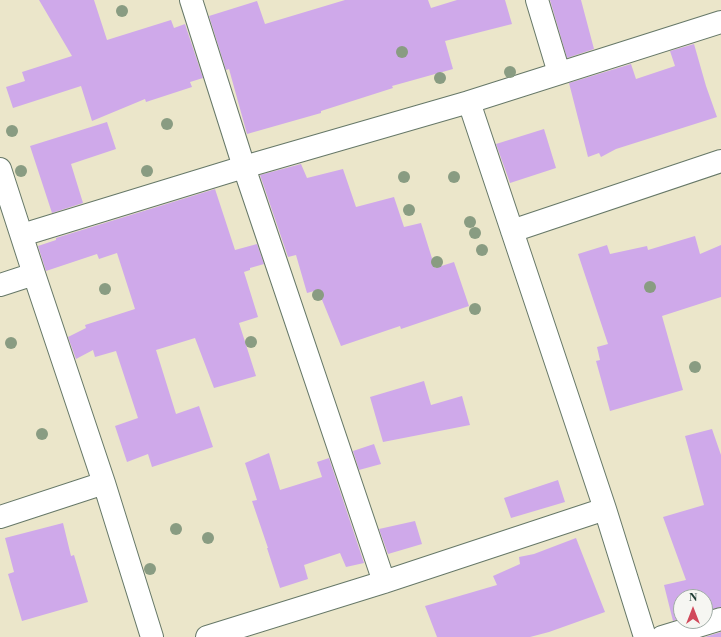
<!DOCTYPE html>
<html>
<head>
<meta charset="utf-8">
<style>
  body { margin:0 }
  #map { position:relative; width:721px; height:637px; overflow:hidden; background:#ebe6ca; font-family:"Libre Bodoni",serif }
  canvas { display:block }
  .north { position:absolute; left:673px; top:589px; width:40px; height:40px; box-sizing:border-box; background:#f6f6f2; border:1px solid #a0aca6; border-radius:50%; rotate:0deg; font-size:11px; font-weight:700; line-height:16px; text-align:center; color:#1f3d34 }
  .north::after { content:''; display:block; margin:auto; width:14px; height:18px; background:#d1495b; clip-path:polygon(50% 0,100% 100%,50% 72%,0 100%) }
</style>
</head>
<body>
<div id="map">
<canvas width="721" height="637"></canvas>
<div class="north">N</div>
</div>
<script>
const context = document.querySelector('canvas').getContext('2d');
context.lineJoin = 'round';
function fill(path, color) {
  context.fillStyle = color;
  context.fill(path, 'evenodd');
}
function shape(rows) {
  const path = new Path2D();
  for (const r of rows) {
    path.moveTo(r[0], r[1]);
    for (let i = 2; i < r.length; i += 2) path.lineTo(r[i], r[i + 1]);
  }
  return path;
}
function stroke(path, color, width, dash) {
  context.strokeStyle = color;
  context.lineWidth = width;
  context.lineCap = dash ? 'butt' : 'round';
  context.setLineDash(dash || []);
  context.stroke(path);
}
fill(shape([
  [39,0,94,0,107,40,171,20,174,28,185,24,203,78,190,82,192,87,146,102,145,99,92,121,81,86,13,108,6,87,25,81,22,72,72,56],
  [345,0,428,0,431,8,457,0,505,0,512,24,445,41,453,69,392,86,393,88,321,111,321,113,247,134,229,69,226,70,209,16,257,1,265,24],
  [550,0,581,0,594,49,567,58],
  [694,44,706,86,717,117,616,149,601,157,599,153,588,157,569,83,631,64,636,79,675,66,670,51],
  [107,122,116,149,71,164,83,203,52,213,30,146],
  [544,129,556,168,510,183,496,144],
  [301,164,307,178,343,169,356,207,394,197,404,227,421,223,435,268,454,262,469,306,401,329,400,326,341,346,318,290,307,293,296,255,288,257,260,175],
  [215,189,235,250,257,244,264,264,250,268,250,270,244,272,258,317,239,323,256,376,214,388,195,338,156,350,176,414,199,406,213,447,152,467,148,454,127,462,115,426,138,418,116,351,95,357,93,350,76,359,68,337,86,328,85,325,135,309,117,253,99,259,97,254,46,271,38,246,56,240,56,238],
  [695,236,700,254,721,245,721,297,662,316,683,390,610,411,596,361,600,360,597,347,608,344,578,254,607,245,610,254,647,246,648,250],
  [424,381,431,405,462,396,470,425,383,442,370,397],
  [712,429,721,455,721,607,705,611,705,597,681,597,681,618,673,621,664,585,686,580,663,517,704,505,685,436],
  [374,444,381,464,359,470,353,451],
  [269,453,280,490,322,477,317,462,329,458,364,563,346,567,340,553,304,565,308,579,280,588,267,548,268,548,252,501,257,500,245,463],
  [558,480,565,502,511,518,504,498],
  [415,521,422,544,388,554,379,529],
  [63,523,71,556,74,555,88,602,22,621,8,574,14,572,5,538],
  [576,538,605,612,549,632,530,637,437,637,425,606,497,585,493,576,520,564,519,557,534,554],
  [721,632,721,637,705,637]
]), '#cfa9ea');
const minor = shape([
  [191,0,244,167,384,582],
  [537,0,559,73],
  [469,102,605,509,645,637],
  [0,169,34,274,104,483,152,637],
  [512,231,721,161],
  [22,235,244,167,469,102,721,22],
  [0,285,34,274],
  [0,517,104,483],
  [207,637,384,582,605,509],
  [662,637,721,619]
]);
stroke(minor, '#667868', 24);
stroke(minor, '#fff', 22);
context.fillStyle = '#899c82';
for (const [x, y] of [
  [122,11],
  [402,52],
  [510,72],
  [440,78],
  [167,124],
  [12,131],
  [21,171],
  [147,171],
  [404,177],
  [454,177],
  [409,210],
  [470,222],
  [475,233],
  [482,250],
  [437,262],
  [650,287],
  [105,289],
  [318,295],
  [475,309],
  [251,342],
  [11,343],
  [695,367],
  [42,434],
  [176,529],
  [208,538],
  [150,569]
]) {
  context.beginPath();
  context.arc(x, y, 6, 0, 2 * Math.PI);
  context.fill();
}
</script>
</body>
</html>
